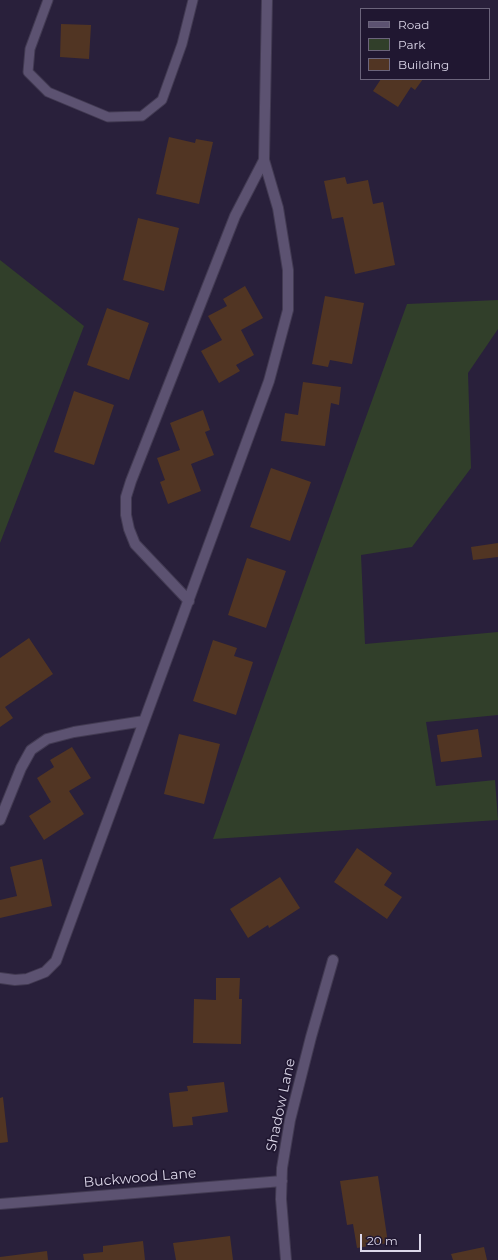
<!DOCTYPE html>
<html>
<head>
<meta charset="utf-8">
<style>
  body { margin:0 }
  #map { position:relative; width:498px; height:1260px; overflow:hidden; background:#29203b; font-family:Montserrat,sans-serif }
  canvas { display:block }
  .legend { position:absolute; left:360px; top:8px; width:130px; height:72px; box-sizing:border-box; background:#201731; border:1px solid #6b647b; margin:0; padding:5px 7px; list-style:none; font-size:12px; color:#dcd7e9 }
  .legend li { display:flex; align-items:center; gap:8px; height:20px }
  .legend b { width:20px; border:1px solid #6b647b }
  .scale { position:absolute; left:360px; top:1234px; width:61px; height:18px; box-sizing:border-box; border:2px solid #dcd7e9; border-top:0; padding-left:5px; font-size:12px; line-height:14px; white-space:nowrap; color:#dcd7e9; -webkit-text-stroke:3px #201731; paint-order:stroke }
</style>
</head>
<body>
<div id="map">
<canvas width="498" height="1260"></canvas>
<ul class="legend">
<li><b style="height:5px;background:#5c5271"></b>Road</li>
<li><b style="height:11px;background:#313f2a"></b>Park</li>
<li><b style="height:11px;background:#513523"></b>Building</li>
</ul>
<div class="scale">20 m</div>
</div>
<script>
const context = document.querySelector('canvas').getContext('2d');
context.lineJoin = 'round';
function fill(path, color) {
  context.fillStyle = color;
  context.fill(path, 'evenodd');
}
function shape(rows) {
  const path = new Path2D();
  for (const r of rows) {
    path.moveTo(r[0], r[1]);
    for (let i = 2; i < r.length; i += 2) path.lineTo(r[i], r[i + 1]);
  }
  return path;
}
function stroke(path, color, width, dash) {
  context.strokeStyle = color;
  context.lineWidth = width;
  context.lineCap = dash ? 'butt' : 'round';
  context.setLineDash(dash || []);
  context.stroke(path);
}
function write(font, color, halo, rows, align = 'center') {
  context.font = font + ' Montserrat,sans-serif';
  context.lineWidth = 3.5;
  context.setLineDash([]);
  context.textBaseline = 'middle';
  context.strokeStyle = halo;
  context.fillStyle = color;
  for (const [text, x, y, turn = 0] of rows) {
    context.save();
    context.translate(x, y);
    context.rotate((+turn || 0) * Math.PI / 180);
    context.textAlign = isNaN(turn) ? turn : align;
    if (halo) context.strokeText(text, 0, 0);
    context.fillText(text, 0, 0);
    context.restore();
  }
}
fill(shape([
  [0,260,84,326,0,543],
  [498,300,498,329,468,373,471,468,412,547,361,555,365,644,498,632,498,715,426,722,436,786,495,780,498,820,213,839,407,304]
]), '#313f2a');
fill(shape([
  [61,24,91,25,89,59,60,57],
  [381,79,423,79,415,90,411,87,398,107,373,91],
  [169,137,195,143,196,139,213,142,199,204,156,194],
  [345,177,347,184,368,180,373,204,383,202,395,265,355,274,343,217,332,219,324,181],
  [138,218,179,228,164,291,123,280],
  [245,286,263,318,241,330,254,355,236,365,240,371,219,383,201,351,222,340,208,316,227,306,223,299],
  [325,296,364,303,352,364,330,360,328,367,312,364],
  [107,308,149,323,129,380,87,365],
  [303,382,341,387,339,405,331,403,325,446,281,441,285,413,298,415],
  [74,391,114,405,94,465,54,452],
  [203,410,210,430,205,432,214,455,191,464,201,491,168,504,160,482,165,480,157,458,180,450,170,423],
  [271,468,311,482,290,541,250,527],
  [498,543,498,557,473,560,471,547],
  [247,558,286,571,266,628,228,615],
  [29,638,53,674,5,707,13,718,0,727,0,658],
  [213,640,237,648,234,656,253,662,236,715,193,701],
  [478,729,482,757,441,762,437,735],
  [179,734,220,744,204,804,164,794],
  [72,747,91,778,69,791,84,814,44,840,29,816,51,802,37,778,54,767,50,760],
  [357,848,392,873,384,885,402,897,387,919,334,882],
  [42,859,52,906,0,918,0,900,17,896,10,867],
  [280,877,300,908,269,928,268,925,248,938,230,909],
  [216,978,240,978,239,999,242,999,241,1044,193,1043,194,999,216,1000],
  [224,1082,228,1112,192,1117,193,1125,173,1127,169,1093,188,1091,187,1086],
  [3,1097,8,1142,0,1143,0,1098],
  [378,1176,388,1243,357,1248,353,1224,347,1225,340,1181],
  [230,1236,233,1260,176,1260,173,1243],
  [143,1241,145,1260,84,1260,83,1254,103,1252,103,1246],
  [484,1247,487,1260,453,1260,451,1254],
  [47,1251,48,1260,0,1260,0,1257]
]), '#513523');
const service = shape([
  [48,0,30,49,28,72,48,92,108,117,142,116,162,100,182,44,193,0]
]);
const minor = shape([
  [189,601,135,544,129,529,126,515,126,497,131,481,235,216,264,160],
  [0,820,21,768,31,750,47,739,74,732,144,721],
  [0,978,15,980,27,979,45,972,56,961,269,381,288,310,288,270,278,208,264,160,267,0],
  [0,1204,282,1181],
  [286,1260,281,1199,282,1168,290,1120,311,1037,333,960]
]);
stroke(service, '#423a52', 11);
stroke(minor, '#423a52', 12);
stroke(service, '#5c5271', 9);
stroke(minor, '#5c5271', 10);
write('14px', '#dcd7e9', '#201731', [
  ["Shadow Lane",281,1105,-78],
  ["Buckwood Lane",140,1178,-5]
]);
</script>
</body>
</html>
